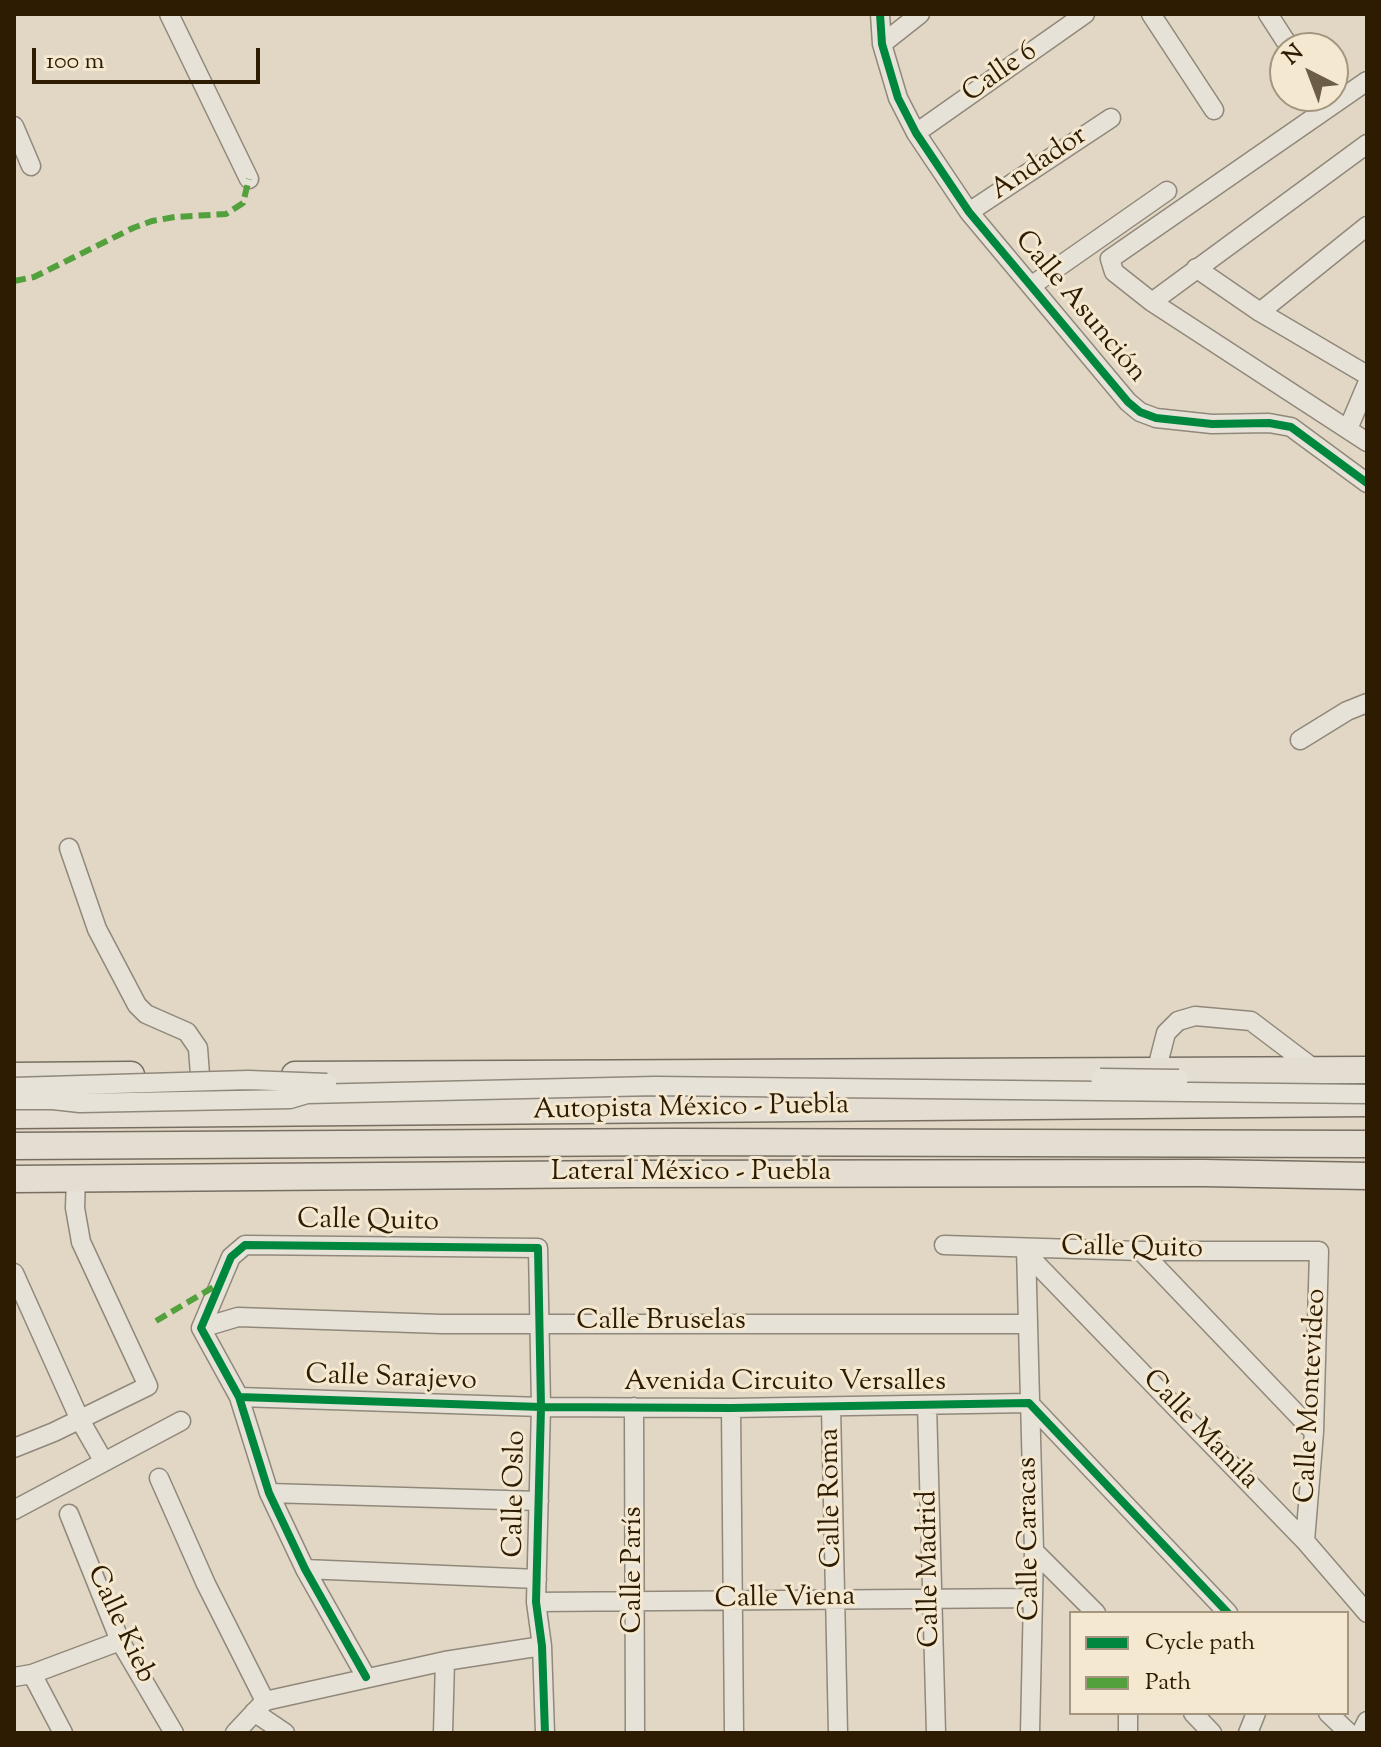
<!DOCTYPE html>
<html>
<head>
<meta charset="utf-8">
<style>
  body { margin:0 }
  #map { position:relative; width:1381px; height:1747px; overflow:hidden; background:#e1d7c4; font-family:"Sorts Mill Goudy",serif }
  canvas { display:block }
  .frame { position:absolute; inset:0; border:16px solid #2d1b02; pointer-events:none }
  .legend { position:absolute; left:1069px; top:1611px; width:280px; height:104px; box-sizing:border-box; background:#f4e8d0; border:2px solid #a4967e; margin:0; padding:10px 14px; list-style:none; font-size:24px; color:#2d1b02 }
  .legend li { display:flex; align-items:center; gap:16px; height:40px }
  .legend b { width:40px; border:2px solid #a4967e }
  .north { position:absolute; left:1269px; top:32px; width:80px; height:80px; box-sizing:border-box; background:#f4e8d0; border:2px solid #a4967e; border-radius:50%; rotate:318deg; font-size:22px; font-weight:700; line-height:32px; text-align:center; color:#2d1b02 }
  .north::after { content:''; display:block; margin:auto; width:28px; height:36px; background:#6c5d46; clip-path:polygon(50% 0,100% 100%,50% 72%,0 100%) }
  .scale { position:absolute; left:32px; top:48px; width:228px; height:36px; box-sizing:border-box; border:4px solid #2d1b02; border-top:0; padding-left:10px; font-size:24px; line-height:28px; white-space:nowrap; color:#2d1b02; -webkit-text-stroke:6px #f4e8d0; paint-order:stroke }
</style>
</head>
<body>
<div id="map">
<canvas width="1381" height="1747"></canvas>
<div class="frame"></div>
<ul class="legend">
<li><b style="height:10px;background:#00873e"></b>Cycle path</li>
<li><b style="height:10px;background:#52a13d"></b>Path</li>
</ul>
<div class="north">N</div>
<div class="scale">100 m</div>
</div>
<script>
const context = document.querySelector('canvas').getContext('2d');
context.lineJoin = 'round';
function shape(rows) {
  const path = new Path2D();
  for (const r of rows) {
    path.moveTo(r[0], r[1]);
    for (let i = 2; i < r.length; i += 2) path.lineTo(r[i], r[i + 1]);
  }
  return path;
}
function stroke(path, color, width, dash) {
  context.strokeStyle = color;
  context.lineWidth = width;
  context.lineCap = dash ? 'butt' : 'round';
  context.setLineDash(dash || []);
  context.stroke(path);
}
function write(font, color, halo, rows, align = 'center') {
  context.font = font + ' "Sorts Mill Goudy",serif';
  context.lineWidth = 6;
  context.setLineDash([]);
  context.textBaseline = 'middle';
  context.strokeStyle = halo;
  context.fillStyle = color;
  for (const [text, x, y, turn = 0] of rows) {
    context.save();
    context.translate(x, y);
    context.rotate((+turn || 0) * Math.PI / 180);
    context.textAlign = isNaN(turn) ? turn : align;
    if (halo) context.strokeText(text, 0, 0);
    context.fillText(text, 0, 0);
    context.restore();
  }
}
const minor = shape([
  [169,14,249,179],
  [880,14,882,44,898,98,916,133,969,212,1128,402,1140,412,1156,418,1212,424,1269,423,1291,427,1367,483],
  [1151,14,1214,110],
  [1268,14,1290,48],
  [882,44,920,14],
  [1367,81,1110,259,1114,272,1152,302,1367,442],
  [14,126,31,166],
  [916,133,1085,14],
  [969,212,1111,118],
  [1196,268,1260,312,1367,375],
  [1031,286,1167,191],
  [1152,302,1367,144],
  [1260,312,1367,226],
  [1348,429,1367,384],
  [1300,740,1347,711,1367,703],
  [69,848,97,929,137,1005,146,1014,187,1032,198,1048,200,1075],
  [1156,1072,1166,1033,1178,1021,1195,1016,1251,1021,1317,1071],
  [944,1245,1141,1251,1319,1251,1314,1432,1305,1541],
  [1026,1248,1034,1551,1030,1733],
  [1141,1251,1314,1432],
  [1026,1253,1305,1541,1367,1613],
  [14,1273,80,1420,104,1462],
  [201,1328,238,1317,441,1324,1026,1324],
  [239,1397,541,1407,731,1408,1029,1403,1228,1613],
  [927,1405,936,1733],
  [634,1407,635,1733],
  [831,1407,838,1733],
  [731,1408,734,1733],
  [14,1448,54,1432,148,1386,81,1242,75,1208,76,1178],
  [159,1478,206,1584,265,1701],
  [269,1493,539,1501],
  [14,1510,181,1421],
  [69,1514,120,1641,174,1733],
  [1034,1551,1096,1613],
  [305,1569,537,1579],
  [536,1602,1033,1598],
  [32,1674,63,1733],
  [14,1677,32,1674,120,1641],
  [366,1677,305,1569,269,1493,239,1397,201,1328,231,1257,245,1245,538,1248,541,1407,536,1602,542,1646,545,1733],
  [254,1712,285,1733],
  [1193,1713,1212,1733],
  [1328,1713,1349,1733],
  [235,1733,265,1701,445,1661,542,1646],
  [443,1733,445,1661],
  [1128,1733,1128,1713],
  [1248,1733,1256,1713],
  [1361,1733,1367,1721]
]);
const highway = shape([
  [295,1075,1367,1070],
  [14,1076,131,1075],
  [14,1115,1367,1103],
  [14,1146,674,1142,1367,1144],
  [14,1179,630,1174,1204,1173,1367,1176]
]);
stroke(minor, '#90887a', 21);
stroke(highway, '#766e61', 29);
stroke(minor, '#e7e2d8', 18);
stroke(highway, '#e4ddd2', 26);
const minorBridge = shape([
  [1100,1078,1179,1079],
  [14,1087,248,1080,327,1083],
  [14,1100,53,1100,80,1103,290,1099,307,1094,655,1086,1367,1094]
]);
stroke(minorBridge, '#90887a', 21, []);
stroke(minorBridge, '#e7e2d8', 18);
stroke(shape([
  [14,281,34,277,133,228,152,221,175,217,226,214,243,203,249,179],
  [156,1321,217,1285]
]), '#52a13d', 6, [12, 6]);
stroke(shape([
  [880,14,882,44,898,98,916,133,969,212,1128,402,1140,412,1156,418,1212,424,1269,423,1291,427,1367,483],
  [239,1397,541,1407,731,1408,1029,1403,1228,1613],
  [366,1677,305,1569,269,1493,239,1397,201,1328,231,1257,245,1245,538,1248,541,1407,536,1602,542,1646,545,1733]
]), '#00873e', 8);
write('28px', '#2d1b02', '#f4e8d0', [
  ["Calle 6",1001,74,-35],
  ["Andador",1040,165,-34],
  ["Calle Asunción",1079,308,50],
  ["Autopista México - Puebla",691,1110,-1],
  ["Lateral México - Puebla",691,1174],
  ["Calle Quito",368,1223,1],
  ["Calle Quito",1132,1250,1],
  ["Calle Bruselas",661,1323],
  ["Calle Sarajevo",391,1380,2],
  ["Avenida Circuito Versalles",785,1384],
  ["Calle Montevideo",1313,1396,-87],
  ["Calle Manila",1199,1431,46],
  ["Calle Oslo",517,1494,-89],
  ["Calle Roma",833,1498,-91],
  ["Calle Caracas",1031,1539,-91],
  ["Calle Madrid",931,1569,-91],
  ["Calle París",635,1570,-90],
  ["Calle Viena",785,1600,-1],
  ["Calle Kieb",119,1625,65]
]);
</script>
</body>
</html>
